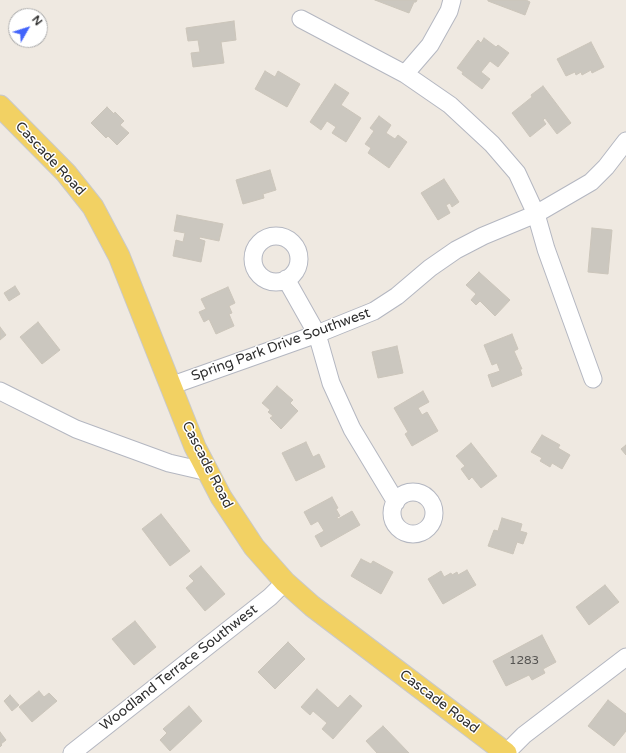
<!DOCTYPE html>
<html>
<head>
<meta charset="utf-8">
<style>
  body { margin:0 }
  #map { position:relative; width:626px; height:753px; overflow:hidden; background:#efe9e1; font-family:"Varela Round",sans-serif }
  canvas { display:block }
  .north { position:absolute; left:8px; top:8px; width:40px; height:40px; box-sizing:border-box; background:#fff; border:1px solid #ababab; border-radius:50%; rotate:51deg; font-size:11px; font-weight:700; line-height:16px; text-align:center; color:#2e2e2e }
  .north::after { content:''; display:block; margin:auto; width:14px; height:18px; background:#4264fb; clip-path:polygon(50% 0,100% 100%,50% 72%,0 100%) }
</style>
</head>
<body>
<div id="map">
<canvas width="626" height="753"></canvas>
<div class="north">N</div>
</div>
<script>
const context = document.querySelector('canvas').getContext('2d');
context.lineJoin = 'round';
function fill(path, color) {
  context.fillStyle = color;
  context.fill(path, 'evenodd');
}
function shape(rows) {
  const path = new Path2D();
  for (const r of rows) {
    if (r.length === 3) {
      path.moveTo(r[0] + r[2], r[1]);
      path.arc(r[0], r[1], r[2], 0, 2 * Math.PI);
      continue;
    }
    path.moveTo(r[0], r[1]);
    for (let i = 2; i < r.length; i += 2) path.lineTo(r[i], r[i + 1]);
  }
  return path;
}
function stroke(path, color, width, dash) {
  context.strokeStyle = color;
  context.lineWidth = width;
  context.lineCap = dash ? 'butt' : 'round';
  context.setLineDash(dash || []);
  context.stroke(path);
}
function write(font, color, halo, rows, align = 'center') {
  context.font = font + ' "Varela Round",sans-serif';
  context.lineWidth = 3;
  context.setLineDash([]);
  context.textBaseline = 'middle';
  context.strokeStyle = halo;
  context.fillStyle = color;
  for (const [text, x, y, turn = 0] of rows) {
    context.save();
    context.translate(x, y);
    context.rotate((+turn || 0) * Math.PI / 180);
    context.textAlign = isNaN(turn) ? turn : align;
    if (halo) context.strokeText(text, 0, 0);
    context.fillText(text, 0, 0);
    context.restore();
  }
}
const building = shape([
  [375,0,417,0,416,2,414,2,409,13,375,0],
  [488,0,526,0,530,2,525,15,488,1,488,0],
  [234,21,236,40,221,42,224,63,193,67,191,53,200,52,198,40,188,41,186,28,234,21],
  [484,38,496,47,498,45,509,53,498,67,490,61,481,72,490,79,482,89,462,74,463,72,457,68,478,40,481,43,484,38],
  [591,42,604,67,592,73,591,70,582,75,581,72,576,75,575,72,566,76,557,59,591,42],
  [265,71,275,77,278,71,300,84,287,107,255,89,265,71],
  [335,84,349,93,341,105,361,118,346,142,332,133,336,127,327,121,321,130,310,122,335,84],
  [543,86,571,123,557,134,545,118,543,120,546,124,530,137,512,113,532,97,531,95,543,86],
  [107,107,114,114,115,112,124,121,120,125,129,133,117,145,108,136,106,138,91,123,107,107],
  [379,116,391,125,386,133,395,139,398,135,407,142,389,168,368,153,371,148,365,144,374,131,370,128,379,116],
  [270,170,276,190,263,194,264,198,243,204,236,180,270,170],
  [444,179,459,202,452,207,450,203,446,205,450,213,438,220,421,193,444,179],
  [177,215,223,224,219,241,200,237,199,239,205,241,201,262,173,256,176,240,183,242,185,233,174,231,177,215],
  [592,228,612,230,608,274,588,272,592,228],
  [479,272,510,300,495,316,480,301,476,305,471,300,476,294,466,285,479,272],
  [15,286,20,294,9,301,4,293,15,286],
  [228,287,235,303,229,306,232,313,229,314,234,326,216,334,209,319,204,322,199,312,206,309,201,299,228,287],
  [38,322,60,350,42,364,20,337,38,322],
  [0,327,6,335,0,340,0,327],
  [512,334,518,349,514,351,522,369,520,369,522,375,492,387,488,375,500,371,497,363,492,365,484,345,512,334],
  [397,346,403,373,378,378,372,352,397,346],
  [277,386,293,400,290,403,298,411,281,429,270,418,273,416,268,412,270,410,262,403,277,386],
  [423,391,429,402,418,408,422,415,427,412,438,431,412,446,405,434,408,432,394,408,423,391],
  [542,435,560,445,558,448,570,455,562,469,552,463,550,467,540,461,542,458,531,452,542,435],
  [306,442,313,457,319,454,325,467,296,481,282,453,306,442],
  [471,443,497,476,481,488,472,477,469,480,461,469,465,466,456,456,471,443],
  [626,445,626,455,621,449,626,445],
  [332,497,338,508,336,509,340,516,337,517,338,519,352,511,360,525,321,547,315,536,324,531,318,521,311,525,304,512,332,497],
  [161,514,190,551,170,566,142,529,161,514],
  [502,518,522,524,520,531,527,533,523,544,517,542,513,554,488,546,494,530,498,531,502,518],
  [361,559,371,564,373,561,393,572,381,594,351,576,361,559],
  [201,566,225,594,205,611,186,588,194,581,189,576,201,566],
  [467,570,476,585,443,604,428,579,441,571,444,577,451,573,452,575,457,572,458,575,467,570],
  [605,585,619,602,589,625,576,607,605,585],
  [135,621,156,647,134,665,112,639,135,621],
  [542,635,556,662,543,669,545,673,532,680,529,675,506,686,493,661,542,635],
  [288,642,305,659,275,689,258,672,288,642],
  [317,689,338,708,350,695,362,706,333,739,322,729,327,723,313,711,310,715,301,707,317,689],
  [39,691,44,697,49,693,57,701,32,722,19,707,39,691],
  [10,695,19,705,12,711,4,701,10,695],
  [608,700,626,714,626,731,614,746,588,726,608,700],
  [189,706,202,721,170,751,160,740,167,733,163,729,189,706],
  [383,726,409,753,377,753,366,741,383,726],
  [0,732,6,740,1,744,2,745,0,747,0,732]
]);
fill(building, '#cbc7bf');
stroke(building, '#cbc5ba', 1);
const minor = shape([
  [301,19,405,74,450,105,492,144,517,173,536,214,546,249,593,379],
  [405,74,430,45,449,11,452,0],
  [276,259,23],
  [286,279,317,334,331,383,352,429,396,502],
  [170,386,317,334,374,311,397,296,430,268,456,250,483,236,536,214,591,182,606,167,626,141],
  [0,391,76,429,169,463,208,472],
  [413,513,21],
  [72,753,270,597,285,582],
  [506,753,524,735,626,657]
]);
const major = shape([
  [0,106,66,173,93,207,119,256,195,447,221,497,254,547,285,582,312,606,506,753]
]);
stroke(minor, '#b4b7c1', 19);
stroke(major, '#c9c9c9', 23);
stroke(minor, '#fff', 17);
stroke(major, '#f2d163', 21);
write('12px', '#555452', null, [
  ["1283",524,661]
]);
write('14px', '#2e2e2e', '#fff', [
  ["Cascade Road",50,159,47],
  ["Spring Park Drive Southwest",281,345,-20],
  ["Cascade Road",207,465,63],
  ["Woodland Terrace Southwest",179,668,-38],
  ["Cascade Road",439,702,37]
]);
</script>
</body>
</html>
